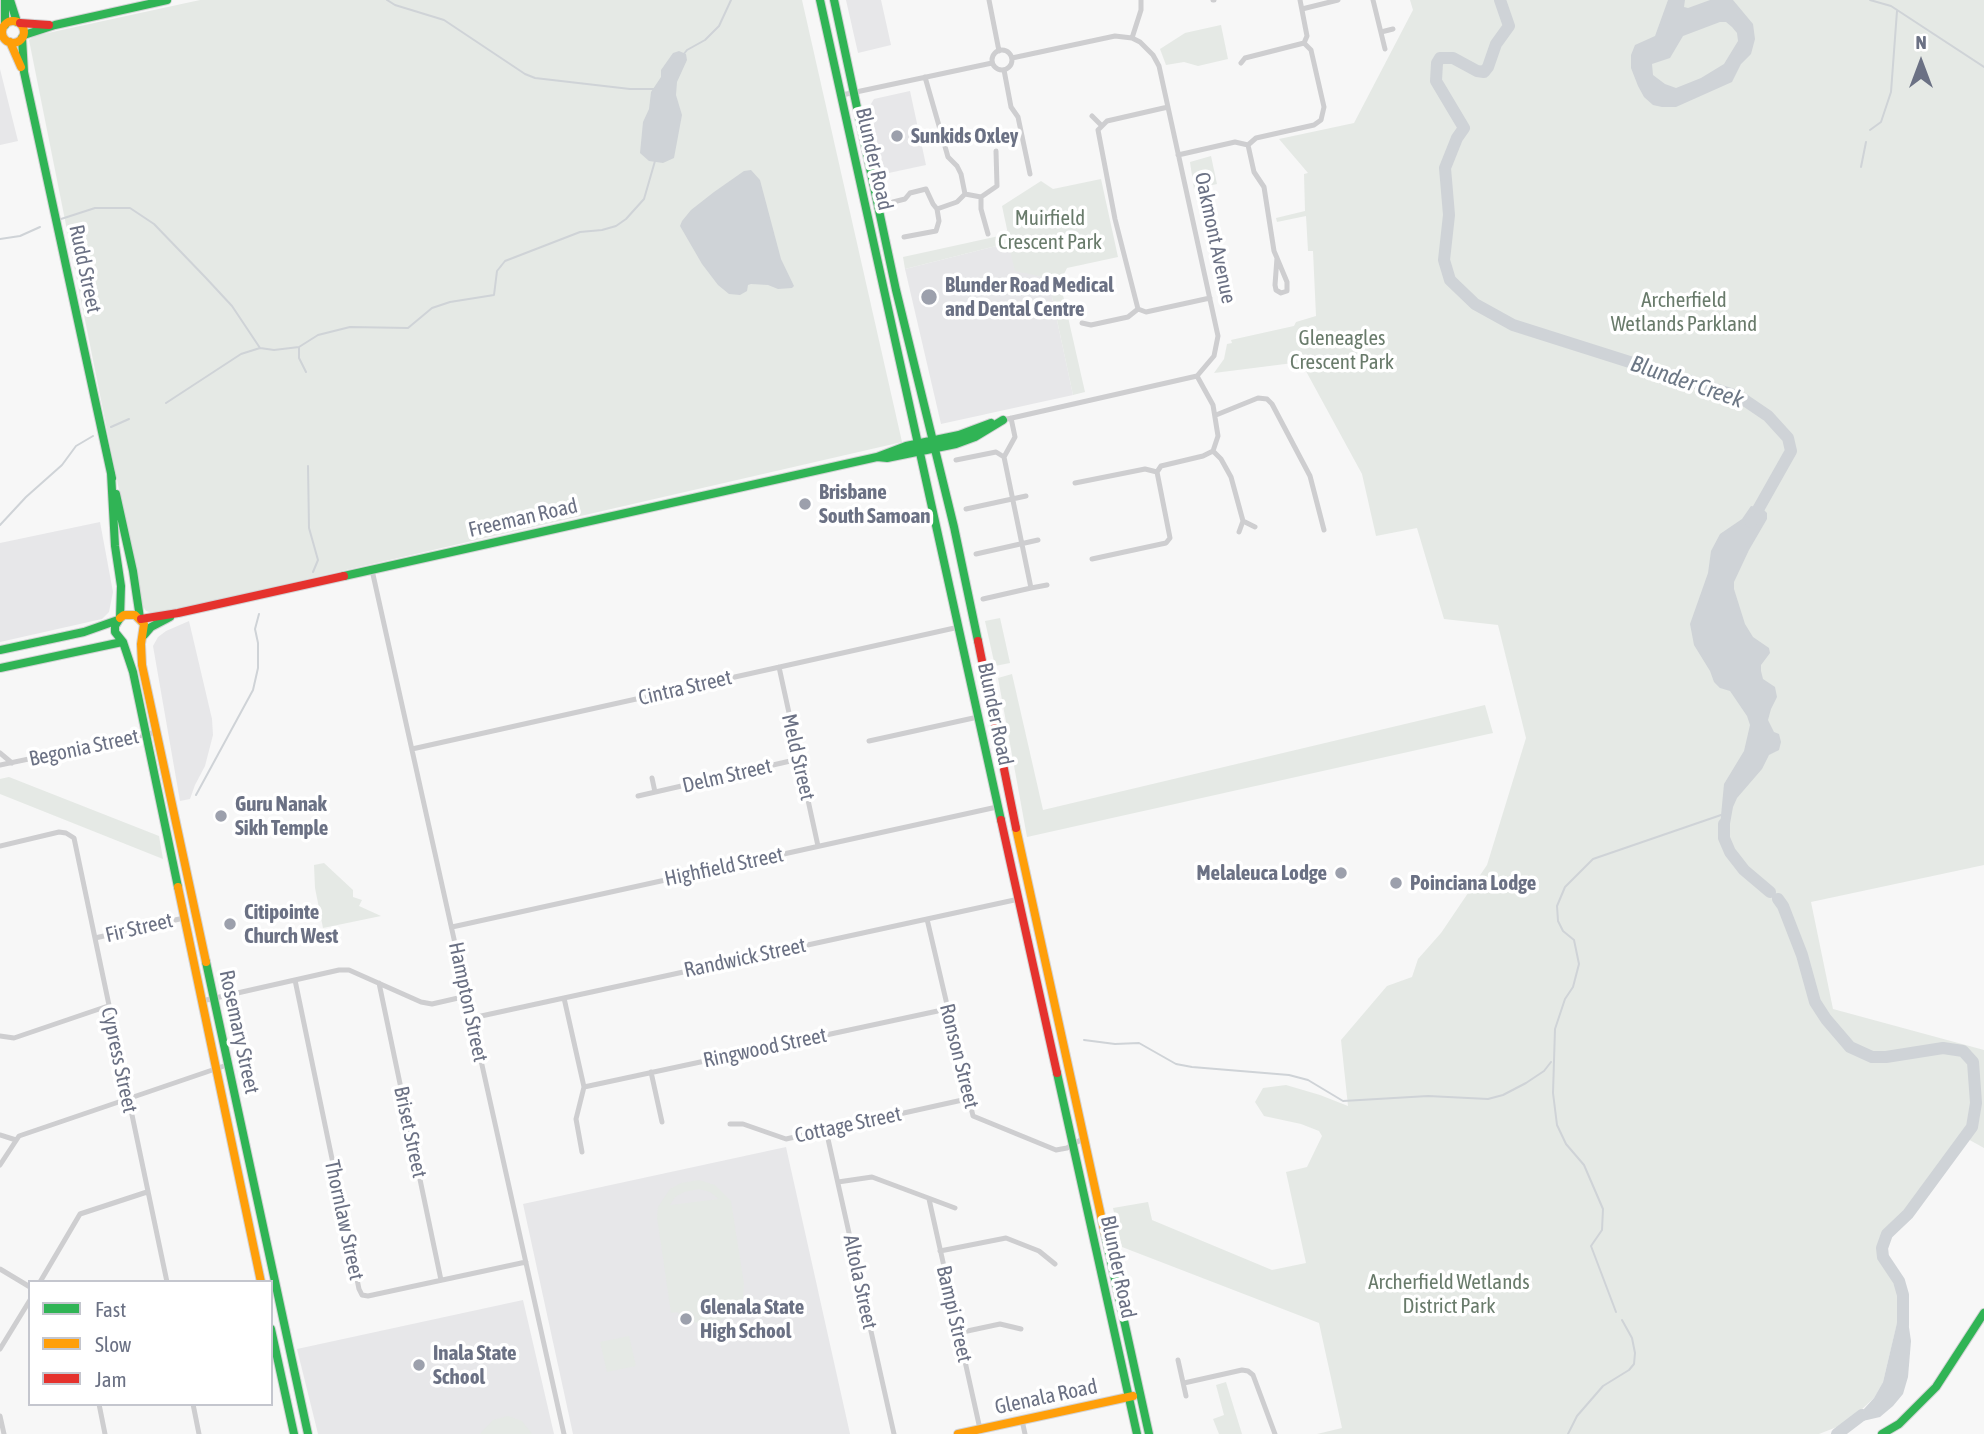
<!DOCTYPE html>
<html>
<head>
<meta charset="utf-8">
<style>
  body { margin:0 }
  #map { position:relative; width:1984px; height:1434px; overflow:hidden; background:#f7f7f7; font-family:"Asap Condensed",sans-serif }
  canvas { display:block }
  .legend { position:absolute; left:28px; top:1280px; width:245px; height:126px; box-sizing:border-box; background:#fff; border:2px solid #c4c6ce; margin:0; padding:9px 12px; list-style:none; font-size:21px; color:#6b7184 }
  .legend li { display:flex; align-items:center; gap:14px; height:35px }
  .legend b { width:35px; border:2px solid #c4c6ce }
  .north { position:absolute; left:1886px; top:28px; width:70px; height:70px; -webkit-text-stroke:5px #fff; paint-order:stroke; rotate:0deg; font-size:19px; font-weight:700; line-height:28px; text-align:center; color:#6b7184 }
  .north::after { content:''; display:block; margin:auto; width:24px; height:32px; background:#6b7184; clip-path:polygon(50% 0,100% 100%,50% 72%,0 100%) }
</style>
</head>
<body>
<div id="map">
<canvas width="1984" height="1434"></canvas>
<ul class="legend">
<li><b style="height:9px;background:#30b455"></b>Fast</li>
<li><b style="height:9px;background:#ff9f0a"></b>Slow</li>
<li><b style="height:9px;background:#e5322d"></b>Jam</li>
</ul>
<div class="north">N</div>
</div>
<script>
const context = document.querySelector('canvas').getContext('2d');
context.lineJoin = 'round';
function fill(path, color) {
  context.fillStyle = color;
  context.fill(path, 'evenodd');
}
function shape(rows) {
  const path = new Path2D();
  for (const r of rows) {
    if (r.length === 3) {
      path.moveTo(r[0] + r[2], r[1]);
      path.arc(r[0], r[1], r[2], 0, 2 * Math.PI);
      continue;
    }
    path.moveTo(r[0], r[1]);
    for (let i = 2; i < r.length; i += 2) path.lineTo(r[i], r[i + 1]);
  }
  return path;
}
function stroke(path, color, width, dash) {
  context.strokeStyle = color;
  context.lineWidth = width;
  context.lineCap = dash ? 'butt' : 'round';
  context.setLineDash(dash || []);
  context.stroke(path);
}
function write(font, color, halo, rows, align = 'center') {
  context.font = font + ' "Asap Condensed",sans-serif';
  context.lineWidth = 7;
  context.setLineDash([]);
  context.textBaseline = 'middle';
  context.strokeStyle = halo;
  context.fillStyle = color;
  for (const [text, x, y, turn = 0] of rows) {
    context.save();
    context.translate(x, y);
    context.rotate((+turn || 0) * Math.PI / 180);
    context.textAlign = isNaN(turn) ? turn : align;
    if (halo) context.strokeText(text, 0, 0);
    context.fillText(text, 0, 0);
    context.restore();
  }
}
fill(shape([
  [846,0,881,0,891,45,858,53],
  [0,69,18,141,0,145],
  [910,91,926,165,884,174,869,107,874,99],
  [1008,243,1048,278,1073,395,941,424,905,269],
  [100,522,113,592,109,612,102,619,0,642,0,543],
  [189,621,212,719,213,735,205,766,195,785,190,799,180,801,153,646,158,637,166,631],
  [786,1147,850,1434,573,1434,523,1204],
  [523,1300,554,1434,318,1434,297,1349]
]), '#e7e7e9');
fill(shape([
  [200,0,802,0,902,442,155,614,146,611,142,605,29,40,34,36],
  [1410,0,1984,0,1984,865,1811,902,1833,1009,1984,1050,1984,1148,1966,1138,1908,1214,1887,1234,1883,1248,1883,1257,1899,1281,1903,1309,1900,1311,1883,1382,1874,1398,1847,1423,1819,1434,1317,1434,1342,1428,1319,1323,1122,1247,1113,1208,1148,1202,1152,1220,1272,1270,1306,1263,1286,1172,1307,1167,1322,1136,1319,1131,1301,1124,1264,1116,1255,1102,1263,1088,1286,1085,1320,1095,1348,1106,1341,1040,1387,986,1412,977,1418,959,1441,933,1487,865,1526,738,1498,625,1444,619,1417,528,1376,536,1362,474,1301,362,1214,373,1224,359,1227,344,1232,343,1231,340,1294,326,1296,322,1316,316,1313,251,1308,251,1306,216,1277,222,1276,218,1305,211,1304,174,1308,173,1279,139,1354,123,1413,10],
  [1221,25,1228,59,1198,66,1184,62,1166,65,1160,49,1185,33],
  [1211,156,1217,184,1194,189,1190,162],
  [1101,179,1118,257,1067,268,1060,282,1085,392,1073,395,1048,278,1015,271,1008,243,905,269,903,257,1008,234,1002,206,1041,181,1053,189],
  [1000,618,1010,663,995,666,985,621],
  [1012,674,1043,810,1485,705,1493,733,1027,837,998,678],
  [9,777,159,836,163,859,0,794,0,779],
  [324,863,353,890,353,897,362,900,359,906,381,916,323,928,315,888,314,865],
  [699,1180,715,1185,731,1201,744,1284,743,1297,733,1313,717,1322,704,1324,692,1322,677,1312,671,1313,657,1217,658,1207,670,1189,681,1183],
  [699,1189,710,1192,719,1199,670,1205,675,1197,684,1192],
  [629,1336,636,1366,607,1372,600,1342],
  [1226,1382,1242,1434,1219,1434,1213,1419,1224,1415,1216,1385],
  [508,1416,522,1421,532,1434,480,1434,493,1420]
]), '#e5e9e5');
fill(shape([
  [1668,0,1685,0,1684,7,1688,8,1710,0,1733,0,1753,24,1755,39,1751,54,1741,64,1732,82,1676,107,1662,107,1653,105,1644,97,1638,86,1631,68,1631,55,1635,45,1655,36],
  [1720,22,1726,22,1732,27,1737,33,1738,41,1724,64,1701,78,1676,88,1665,84,1653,75,1652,64,1670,58,1683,36],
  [679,51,686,54,687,60,677,82,676,95,682,115,674,158,663,163,649,161,640,153,643,122,649,109,651,92,661,77,661,70,673,53],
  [751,170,760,180,781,259,794,286,792,288,778,289,768,285,751,284,748,285,747,291,740,295,729,294,718,285,702,264,680,226,682,221,691,210,714,192,744,171],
  [1751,506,1762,508,1767,513,1767,519,1749,550,1734,582,1734,589,1745,624,1753,637,1769,648,1770,653,1761,665,1761,671,1763,679,1775,687,1777,697,1771,709,1768,720,1774,732,1779,734,1781,742,1779,750,1769,755,1762,769,1737,798,1733,807,1728,835,1723,839,1720,826,1724,784,1744,751,1750,725,1747,716,1730,691,1720,688,1714,682,1710,671,1694,645,1690,624,1708,573,1711,551,1720,534,1742,519],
  [1906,1307,1911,1341,1908,1377,1903,1394,1893,1406,1880,1417,1854,1423,1846,1422,1864,1409,1874,1398,1883,1382,1900,1310]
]), '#cfd3d7');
stroke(shape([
  [387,0,395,5,444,20,525,74,535,78,630,89,655,89],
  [1870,0,1891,6,1984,67],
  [683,55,687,50,705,40,719,26,731,0],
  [1870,130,1881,122,1891,92,1897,11],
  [1861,167,1866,142],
  [61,219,95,208,130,208,154,224,206,278,232,306,260,348,274,350,299,347,318,335,350,327,408,328,432,308,450,302,494,295,497,271,505,261,580,232,602,230,616,226,626,219,644,199,655,161],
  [0,239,20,236,40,227],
  [299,347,299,358,306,372],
  [166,403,241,354,260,348],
  [111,427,129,419],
  [308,466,309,528,318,560,313,572],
  [0,525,26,497,62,465,76,446,93,436],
  [196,795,253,690,258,668,258,643,255,629,259,614],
  [1084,1040,1115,1044,1139,1043,1176,1064,1192,1067,1289,1075,1308,1080,1343,1101,1428,1096,1488,1099,1503,1095,1526,1083,1544,1071,1551,1062],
  [1616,1312,1591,1246,1602,1230,1603,1209,1584,1165,1566,1144,1557,1125,1553,1093,1555,1029,1565,999,1573,987,1579,964,1574,940,1563,931,1558,921,1557,906,1565,887,1593,859,1721,815],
  [1568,1434,1577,1416,1603,1386,1629,1370,1634,1364,1635,1353,1632,1338,1622,1320]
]), '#cfd3d7', 2);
stroke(shape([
  [1500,0,1509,26,1496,44,1488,67,1484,72,1477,71,1453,58,1440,58,1437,63,1436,81,1464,128,1457,138,1445,168,1449,215,1444,260,1450,280,1475,304,1513,325,1740,397,1768,416,1788,438,1791,451,1751,522],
  [1724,824,1724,838,1730,852,1744,870,1770,892],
  [1778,899,1783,906,1802,955,1815,1002,1826,1019,1850,1047,1872,1057,1886,1057,1943,1048,1963,1051,1973,1062,1976,1103,1972,1127,1908,1214,1887,1234,1882,1248,1883,1257,1899,1281,1903,1295,1903,1325],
  [1837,1434,1862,1415]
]), '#cfd3d7', 12);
const fast = shape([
  [5,0,5,25],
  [10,0,17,22],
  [820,0,1001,820],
  [834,0,896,290,954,527,978,641],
  [24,35,55,25,167,0],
  [22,38,24,72,112,478],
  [877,457,906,446,959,435,991,423],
  [111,473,115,546,121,586,120,618,115,626,115,632,123,642,133,672,178,887],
  [116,494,133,571,140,618],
  [344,576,877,457,887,458,956,444,975,437,1003,420],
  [144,635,151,627,170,617],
  [0,650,84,632,118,620],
  [0,668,122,642],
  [206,962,308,1434],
  [1057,1073,1137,1434],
  [1105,1234,1149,1434],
  [271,1329,294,1434],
  [1882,1434,1899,1424,1936,1387,1984,1313]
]);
const slow = shape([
  [13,32,11],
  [10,42,21,67],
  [120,618,124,615,135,615,144,624,141,644,142,665,206,962],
  [1016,828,1105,1234],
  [178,887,261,1282],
  [958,1434,1133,1396]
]);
const jam = shape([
  [20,23,49,25],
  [141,619,178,613,344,576],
  [978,641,1016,828],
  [1001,820,1057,1073]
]);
stroke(fast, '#d3d3d5', 10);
stroke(slow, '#d3d3d5', 10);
stroke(jam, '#d3d3d5', 10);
stroke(shape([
  [989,0,999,51],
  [1213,0,1214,0],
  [1373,0,1385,49],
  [1302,9,1338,0],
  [1381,32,1393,29],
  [1132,38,1141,10,1141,0],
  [1002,60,10],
  [1241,63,1245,58,1304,43],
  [1004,70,1011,107,1018,117,1030,174],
  [925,77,948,157,957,166,961,174,965,194],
  [842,95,992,63],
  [1168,107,1107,121,1098,130,1115,219,1138,309,1146,312,1210,298],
  [1092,116,1101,125],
  [1248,145,1254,172,1264,187,1274,251,1277,258,1287,282,1287,291,1281,293,1276,290,1275,285,1277,258],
  [1178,155,1235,142,1248,145,1256,138,1314,125,1321,120,1324,107,1311,50,1304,43,1307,36,1300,0],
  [893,202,905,199,910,193,926,189,933,204,937,209,939,221,936,231,904,237],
  [937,209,957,202,965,194,981,197],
  [988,234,981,209,981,197,997,186,996,151],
  [1082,323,1091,325,1128,317,1138,309],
  [1216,415,1258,398,1267,399,1272,404,1310,476,1324,530],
  [1003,420,1197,376,1214,356,1218,336,1159,66,1153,55,1140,42,1132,38,1115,36,1012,58],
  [1213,451,1221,459,1231,477,1243,521,1255,527],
  [956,460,996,452,1004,457],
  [1075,483,1145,469,1157,472],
  [966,509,1026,496],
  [1239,532,1243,521],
  [976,554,1038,540],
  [1092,559,1166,543,1170,538,1157,472,1161,466,1203,456,1213,451,1218,436,1213,405,1197,376],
  [372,570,564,1434],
  [1031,588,1047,585],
  [983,599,1031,588,1004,457,1015,437,1011,418],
  [779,667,818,846],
  [869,741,978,717],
  [412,749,959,627],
  [0,753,12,763],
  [0,765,157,732],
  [652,778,655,792],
  [638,796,799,759],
  [0,846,59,832,66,833,74,838,167,1282],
  [927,919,973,1116,1056,1150,1067,1148,1084,1138],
  [452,927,997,807],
  [95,938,184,918],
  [295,980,359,1289,362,1295,368,1296,526,1262],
  [379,983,441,1280],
  [564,998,584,1087,576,1119,582,1152],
  [202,1001,339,970,349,970,421,1002,432,1004,467,996],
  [472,1018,1019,899],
  [0,1036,14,1038,108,1006],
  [651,1072,662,1122],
  [584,1087,947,1009],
  [730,1124,743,1124,786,1139,967,1099],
  [826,1130,894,1434],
  [0,1135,16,1140],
  [0,1165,19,1136,227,1065],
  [838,1182,872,1177,955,1208],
  [929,1199,980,1429],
  [940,1251,1006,1238,1039,1251,1055,1264],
  [0,1269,30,1287],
  [40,1282,80,1214,147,1192],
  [958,1333,1000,1324,1021,1329],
  [0,1349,30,1300],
  [1178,1360,1186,1396],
  [1184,1383,1242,1370,1248,1371,1253,1375,1275,1434],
  [99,1404,105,1434],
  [193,1404,199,1434],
  [0,1416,4,1434],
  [1022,1420,1025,1434]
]), '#ceced0', 5);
stroke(fast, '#30b455', 8);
stroke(slow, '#ff9f0a', 8);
stroke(jam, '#e5322d', 8);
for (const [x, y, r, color] of [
  [897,136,7,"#9ca0ac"],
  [929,297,9,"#9ca0ac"],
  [805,504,7,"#9ca0ac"],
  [221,816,7,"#9ca0ac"],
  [1341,873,7,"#9ca0ac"],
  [1396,883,7,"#9ca0ac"],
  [230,924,7,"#9ca0ac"],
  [686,1319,7,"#9ca0ac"],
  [419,1365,7,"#9ca0ac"]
]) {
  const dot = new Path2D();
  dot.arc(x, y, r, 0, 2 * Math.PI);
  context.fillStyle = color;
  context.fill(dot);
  stroke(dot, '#fff', 2.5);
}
write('bold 21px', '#6b7184', '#fff', [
  ["Sunkids Oxley",911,136],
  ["Blunder Road Medical",945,285],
  ["and Dental Centre",945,309],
  ["Brisbane",819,492],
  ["South Samoan",819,516],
  ["Guru Nanak",235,804],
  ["Sikh Temple",235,828],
  ["Melaleuca Lodge",1327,873,"right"],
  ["Poinciana Lodge",1410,883],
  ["Citipointe",244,912],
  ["Church West",244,936],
  ["Glenala State",700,1307],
  ["High School",700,1331],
  ["Inala State",433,1353],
  ["School",433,1377]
], 'left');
write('21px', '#6b7184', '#fff', [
  ["Blunder Road",874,159,77],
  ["Oakmont Avenue",1215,238,78],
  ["Rudd Street",85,269,78],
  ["Freeman Road",523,518,-13],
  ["Cintra Street",685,688,-13],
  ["Blunder Road",995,714,78],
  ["Begonia Street",84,748,-12],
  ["Meld Street",798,757,77],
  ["Delm Street",727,776,-13],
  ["Highfield Street",724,867,-12],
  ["Fir Street",139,928,-13],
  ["Randwick Street",745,958,-12],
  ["Hampton Street",468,1002,78],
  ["Rosemary Street",239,1032,78],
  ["Ringwood Street",765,1048,-12],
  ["Ronson Street",959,1056,76],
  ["Cypress Street",119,1060,78],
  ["Cottage Street",848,1125,-12],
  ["Briset Street",410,1132,78],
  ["Thornlaw Street",344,1220,78],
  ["Blunder Road",1118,1267,78],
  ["Altola Street",860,1282,78],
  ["Bampi Street",954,1314,77],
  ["Glenala Road",1046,1397,-12]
]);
write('21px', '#697b6b', '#fff', [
  ["Muirfield",1050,218],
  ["Crescent Park",1050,242],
  ["Archerfield",1684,300],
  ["Wetlands Parkland",1684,324],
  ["Gleneagles",1342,338],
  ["Crescent Park",1342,362],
  ["Archerfield Wetlands",1449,1282],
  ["District Park",1449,1306]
]);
write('italic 23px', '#6c7785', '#fff', [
  ["Blunder Creek",1687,382,19]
]);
</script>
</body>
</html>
